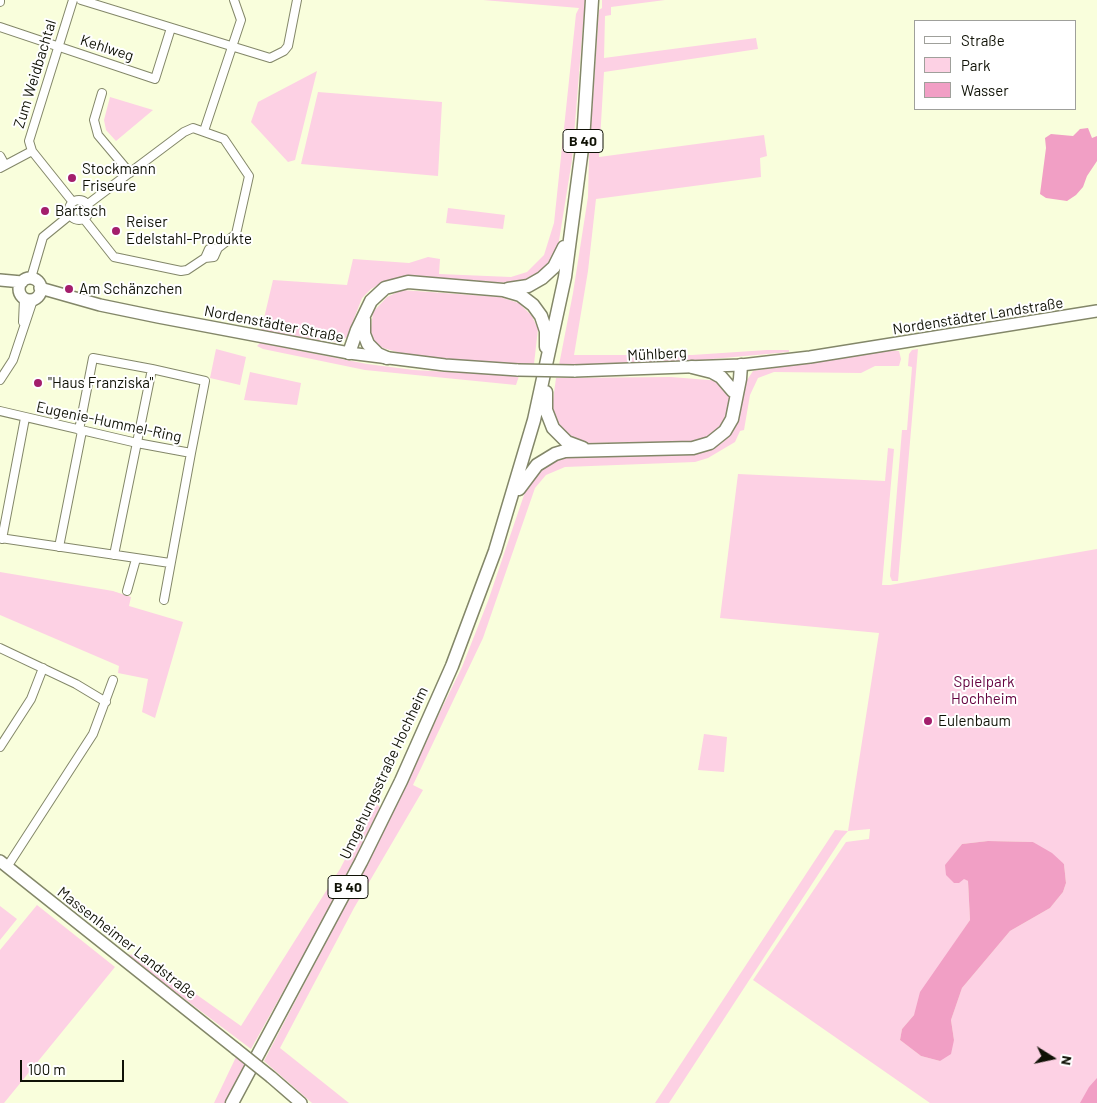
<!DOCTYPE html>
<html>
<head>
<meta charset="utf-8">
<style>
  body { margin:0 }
  #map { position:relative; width:1097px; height:1103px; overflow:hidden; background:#f9fedc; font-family:Barlow,sans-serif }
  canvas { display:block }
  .legend { position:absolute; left:914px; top:20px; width:162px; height:90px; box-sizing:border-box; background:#fff; border:1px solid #9fa09b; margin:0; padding:6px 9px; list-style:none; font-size:15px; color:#101206 }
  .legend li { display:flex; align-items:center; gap:10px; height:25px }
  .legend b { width:25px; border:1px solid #9fa09b }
  .north { position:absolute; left:1027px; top:1033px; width:50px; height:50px; -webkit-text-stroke:4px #fff; paint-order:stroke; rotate:100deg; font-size:14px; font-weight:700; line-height:20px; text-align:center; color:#101206 }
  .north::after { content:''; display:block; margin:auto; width:18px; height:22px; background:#101206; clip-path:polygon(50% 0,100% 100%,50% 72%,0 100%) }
  .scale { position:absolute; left:20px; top:1060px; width:104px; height:22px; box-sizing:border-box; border:2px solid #101206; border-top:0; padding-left:6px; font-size:15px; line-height:18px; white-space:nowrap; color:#101206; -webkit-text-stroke:4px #fff; paint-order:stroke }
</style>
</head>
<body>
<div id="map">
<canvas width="1097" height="1103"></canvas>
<ul class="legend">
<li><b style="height:6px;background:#fff"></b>Straße</li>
<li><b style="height:14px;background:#fdd1e4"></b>Park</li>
<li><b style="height:14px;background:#f19fc5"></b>Wasser</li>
</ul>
<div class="north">N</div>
<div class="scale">100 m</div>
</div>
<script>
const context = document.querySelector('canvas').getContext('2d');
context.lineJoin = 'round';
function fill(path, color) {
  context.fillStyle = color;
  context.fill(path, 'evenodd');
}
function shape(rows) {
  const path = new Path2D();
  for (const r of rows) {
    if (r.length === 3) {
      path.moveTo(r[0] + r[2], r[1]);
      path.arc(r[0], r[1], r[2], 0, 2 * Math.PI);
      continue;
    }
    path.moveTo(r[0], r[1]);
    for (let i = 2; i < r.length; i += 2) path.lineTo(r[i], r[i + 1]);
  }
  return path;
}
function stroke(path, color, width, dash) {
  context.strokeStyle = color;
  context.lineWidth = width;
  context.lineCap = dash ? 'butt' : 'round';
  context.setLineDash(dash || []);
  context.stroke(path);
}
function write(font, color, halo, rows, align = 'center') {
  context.font = font + ' Barlow,sans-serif';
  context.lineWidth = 4;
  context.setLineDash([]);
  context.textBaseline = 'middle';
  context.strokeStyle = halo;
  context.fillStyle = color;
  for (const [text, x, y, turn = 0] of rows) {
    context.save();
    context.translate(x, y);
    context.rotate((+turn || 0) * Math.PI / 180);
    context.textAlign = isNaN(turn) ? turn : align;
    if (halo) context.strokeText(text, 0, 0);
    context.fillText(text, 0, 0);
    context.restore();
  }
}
fill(shape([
  [483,0,585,0,572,160,557,253,543,272,533,279,509,283,409,276,382,283,371,289,362,298,347,337,339,343,261,331,273,280,347,285,353,259,409,263,428,257,440,259,439,274,511,277,527,272,544,255,554,223,576,14,579,8],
  [602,0,665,0,611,7,611,15,605,16,604,58,756,38,758,49,604,72,599,157,764,135,767,156,760,158,761,177,596,199,588,271,574,355,692,355,767,350,789,350,789,352,701,360,616,365,559,365,573,293,588,197,589,156,599,10,602,8],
  [317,71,295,160,288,162,251,122,258,102],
  [318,92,442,102,438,176,301,164],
  [110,97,153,110,116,141,106,130,104,120],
  [448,208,505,215,503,229,446,223],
  [402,290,500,297,519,303,532,316,538,329,534,364,475,363,411,356,383,348,375,342,370,336,373,312,387,297],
  [260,343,367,364,414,370,519,376,516,385,365,370,263,349,257,346],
  [216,349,246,357,240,385,210,378],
  [918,349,898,581,892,581,890,576,902,430,907,430,912,367,908,366,909,354,912,350],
  [889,351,899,351,901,359,899,366,875,366,861,373,774,372,758,378,750,395,744,430,740,431,735,442,708,458,695,462,565,467,546,475,535,488,483,638,413,785,423,790,354,908,280,1048,349,1103,312,1103,264,1061,344,908,462,667,488,601,525,492,533,477,550,463,564,458,711,449,722,443,733,432,739,420,745,383,753,371],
  [250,372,301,383,297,405,244,400],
  [671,377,721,381,729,394,729,406,728,414,715,433,694,442,585,443,567,435,554,417,552,408,556,378],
  [888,448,894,449,882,585,890,585,1097,549,1097,1103,930,1103,753,980,846,842,869,839,870,829,848,831,842,838,669,1103,655,1103,835,830,848,831,879,633,720,618,738,474,885,481],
  [988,841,1033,842,1064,864,1066,883,1063,892,1050,908,1010,931,962,988,951,1020,954,1040,940,1061,921,1056,900,1040,902,1029,914,1015,946,956,970,920,968,881,945,866,962,844],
  [0,572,113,591,131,597,129,606,183,622,155,718,142,712,148,679,118,673,119,666,0,615],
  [704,734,727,737,724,772,698,770],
  [374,803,380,807,347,877,251,1049,125,954,142,956,241,1026,340,869],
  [37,905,115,967,4,1103,0,1103,0,950],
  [0,906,17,919,0,940],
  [236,1057,246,1066,227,1103,214,1103]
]), '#fdd1e4');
fill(shape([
  [1088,128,1092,138,1097,136,1097,161,1087,176,1083,187,1076,195,1067,201,1046,198,1040,194,1046,148,1045,138,1051,134,1073,136,1080,129],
  [988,841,1033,842,1052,853,1064,864,1066,883,1063,892,1050,908,1010,931,962,988,951,1020,954,1040,951,1054,940,1061,921,1056,900,1040,902,1029,914,1015,920,992,970,920,968,881,964,879,959,883,954,883,946,875,945,865,962,844],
  [1097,1078,1097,1103,1080,1103,1089,1087]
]), '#f19fc5');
const street = shape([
  [81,0,270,58,284,51,288,46,297,0],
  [0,2,0,0],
  [0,27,155,79,171,28],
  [102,93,94,120,98,135,130,173],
  [204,131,241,20,234,0],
  [0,156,5,165],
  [0,168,32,151],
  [79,210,10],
  [72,201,32,151,29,141,73,0],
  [84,219,114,257,181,271,187,270,205,258,214,257,218,248,236,234,249,176,224,139,193,128,184,132,88,204],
  [205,258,209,249,218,248],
  [31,278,43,237,70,215],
  [23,322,24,299],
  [0,380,13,360,33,300],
  [0,411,137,443,191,453,164,600],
  [79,430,93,358,152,369,205,381,191,453],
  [0,538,170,563],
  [2,539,25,418],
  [59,547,82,431],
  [114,555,152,369],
  [127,591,136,559],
  [0,648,76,684,106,702],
  [0,747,31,699,43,668],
  [7,867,93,734,113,680]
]);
const secondary = shape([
  [30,289,11],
  [0,280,22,282],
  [40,288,100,305,158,317,349,353,445,365,518,370],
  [574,371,741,365,810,357,1097,311],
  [0,861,236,1049],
  [271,1077,301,1103]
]);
const primary = shape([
  [508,289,528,286,542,278,554,267,564,247],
  [364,319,364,334,368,344,378,354,387,358],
  [349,353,357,330,371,301,385,288,408,282,503,290,520,295,533,305,541,316,546,331,546,347],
  [692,367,712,372,721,377,733,391],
  [546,392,546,410,553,428,567,442,583,448],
  [519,489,537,465,555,454,565,451,693,448,710,443,725,431,732,419,740,379,741,365],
  [232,1103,361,862,401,781,452,666,495,551,534,420,565,277,583,141,592,0]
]);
stroke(street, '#838769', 10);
stroke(secondary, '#838769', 14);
stroke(primary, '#838769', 15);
stroke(street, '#fff', 8);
stroke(secondary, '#fff', 11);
stroke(primary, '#fff', 12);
const secondaryBridge = shape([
  [518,370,574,371],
  [236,1049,271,1077]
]);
stroke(secondaryBridge, '#838769', 14, []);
stroke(secondaryBridge, '#fff', 11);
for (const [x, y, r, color] of [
  [72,178,5,"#a31e6c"],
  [45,211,5,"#a31e6c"],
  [116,231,5,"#a31e6c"],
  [69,289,5,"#a31e6c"],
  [38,383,5,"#a31e6c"],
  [928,721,5,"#a31e6c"]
]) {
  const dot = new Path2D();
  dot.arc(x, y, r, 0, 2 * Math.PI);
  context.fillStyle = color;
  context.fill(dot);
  stroke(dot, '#fff', 2);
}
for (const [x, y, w] of [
  [583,141,40],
  [348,887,40]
]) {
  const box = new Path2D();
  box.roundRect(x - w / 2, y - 11.5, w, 23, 4);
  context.fillStyle = '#fff';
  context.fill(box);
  stroke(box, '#101206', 1);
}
write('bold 14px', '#101206', null, [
  ["B 40",583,141],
  ["B 40",348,887]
]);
write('15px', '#101206', '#fff', [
  ["Kehlweg",107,48,18],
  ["Zum Weidbachtal",35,74,-73],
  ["Nordenstädter Landstraße",978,316,-9],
  ["Nordenstädter Straße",274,324,11],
  ["Mühlberg",657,354,-3],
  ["Eugenie-Hummel-Ring",109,422,12],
  ["Umgehungsstraße Hochheim",384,773,-65],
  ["Massenheimer Landstraße",127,943,38]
]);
write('15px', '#101206', '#fff', [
  ["Stockmann",82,169],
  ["Friseure",82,186],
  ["Bartsch",55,211],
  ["Reiser",126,222],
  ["Edelstahl-Produkte",126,239],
  ["Am Schänzchen",79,289],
  ["\"Haus Franziska\"",48,383],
  ["Eulenbaum",938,721]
], 'left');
write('15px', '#650340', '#fff', [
  ["Spielpark",984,682],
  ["Hochheim",984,699]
]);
</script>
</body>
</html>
